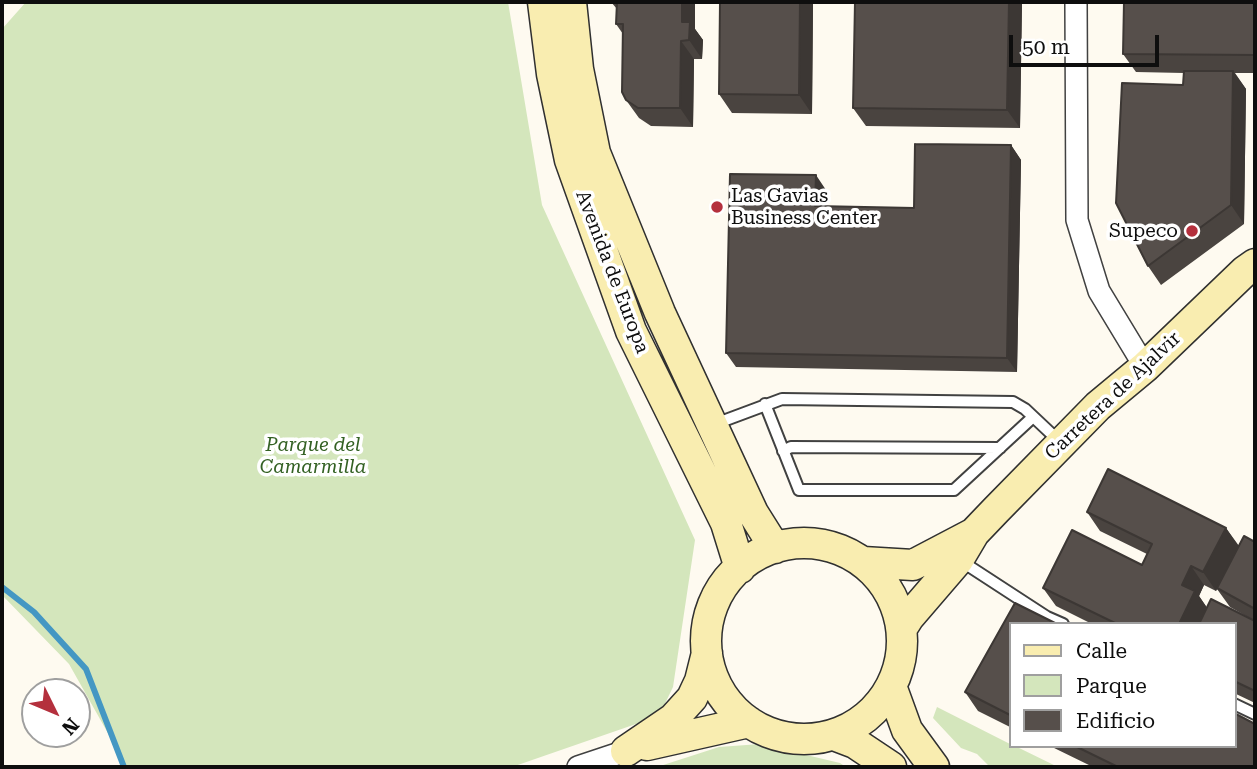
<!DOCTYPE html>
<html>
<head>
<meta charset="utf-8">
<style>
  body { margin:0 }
  #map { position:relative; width:1257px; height:769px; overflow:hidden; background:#fefaf0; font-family:"Roboto Serif",serif }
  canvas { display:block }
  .frame { position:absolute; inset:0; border:4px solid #0e0e0e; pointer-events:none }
  .legend { position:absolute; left:1009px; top:622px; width:228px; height:126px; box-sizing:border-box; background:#fff; border:2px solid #9f9f9f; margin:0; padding:9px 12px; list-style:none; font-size:21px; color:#0e0e0e }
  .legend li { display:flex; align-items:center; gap:14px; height:35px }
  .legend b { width:35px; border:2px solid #9f9f9f }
  .north { position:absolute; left:21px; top:678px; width:70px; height:70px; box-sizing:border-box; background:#fff; border:2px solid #9f9f9f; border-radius:50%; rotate:133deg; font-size:19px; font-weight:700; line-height:28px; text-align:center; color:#0e0e0e }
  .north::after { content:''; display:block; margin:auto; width:24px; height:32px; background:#b4303d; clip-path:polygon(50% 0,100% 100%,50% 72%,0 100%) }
  .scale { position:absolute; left:1009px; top:35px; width:150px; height:32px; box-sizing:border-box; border:4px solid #0e0e0e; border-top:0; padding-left:9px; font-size:21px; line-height:24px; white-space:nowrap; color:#0e0e0e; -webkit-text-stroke:5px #fff; paint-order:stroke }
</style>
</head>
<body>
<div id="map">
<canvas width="1257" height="769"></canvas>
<div class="frame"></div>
<ul class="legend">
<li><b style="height:9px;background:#f9edb0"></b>Calle</li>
<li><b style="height:19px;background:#d4e6bc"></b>Parque</li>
<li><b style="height:19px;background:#564f4b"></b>Edificio</li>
</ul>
<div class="north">N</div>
<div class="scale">50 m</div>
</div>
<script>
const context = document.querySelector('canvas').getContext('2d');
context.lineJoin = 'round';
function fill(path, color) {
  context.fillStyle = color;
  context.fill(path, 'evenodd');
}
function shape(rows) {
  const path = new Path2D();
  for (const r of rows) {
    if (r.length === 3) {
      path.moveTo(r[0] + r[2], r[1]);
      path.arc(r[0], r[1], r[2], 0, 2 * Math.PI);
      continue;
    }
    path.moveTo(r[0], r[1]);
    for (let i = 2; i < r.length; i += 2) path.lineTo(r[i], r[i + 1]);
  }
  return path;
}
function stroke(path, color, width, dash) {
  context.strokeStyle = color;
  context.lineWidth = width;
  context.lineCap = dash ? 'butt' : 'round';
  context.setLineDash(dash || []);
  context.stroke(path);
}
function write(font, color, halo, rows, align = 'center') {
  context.font = font + ' "Roboto Serif",serif';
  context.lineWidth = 7;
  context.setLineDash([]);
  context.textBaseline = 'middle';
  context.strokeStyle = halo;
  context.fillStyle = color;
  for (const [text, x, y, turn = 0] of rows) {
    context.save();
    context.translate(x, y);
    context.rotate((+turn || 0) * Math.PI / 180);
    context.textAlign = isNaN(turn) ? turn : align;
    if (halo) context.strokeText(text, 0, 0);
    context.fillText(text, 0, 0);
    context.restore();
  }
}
fill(shape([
  [26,2,508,2,542,205,695,540,673,687,659,716,512,767,127,767,69,664,2,595,2,29],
  [937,707,1010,744,1010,746,1015,746,1058,767,990,767,977,754,961,748,933,718],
  [760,744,840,763,846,767,657,767,719,747]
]), '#d4e6bc');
stroke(shape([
  [2,587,34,612,86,669,124,767]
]), '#4497c3', 6);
const lane = shape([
  [765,404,799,490,954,490,1033,417],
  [715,424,782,399,1013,402,1025,409,1060,442],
  [783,451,791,447,1000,448],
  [961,561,1047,617,1063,624],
  [1234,704,1255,714]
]);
const street = shape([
  [1076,2,1077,220,1099,291,1145,367],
  [578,767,626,751]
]);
const secondary = shape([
  [543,2,552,74,570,160,631,331,726,523,740,568],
  [571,2,578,69,595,153,660,313,753,513,775,548],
  [804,641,98],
  [863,562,913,565,974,533],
  [902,628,909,617,958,560,974,533,996,510,1098,406,1145,367,1245,271,1255,264],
  [891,686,907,730,934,767],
  [834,735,855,743,891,767],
  [647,745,749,722],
  [626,751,673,719,692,698,700,681,707,653]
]);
stroke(lane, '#414141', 14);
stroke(street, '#414141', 24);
stroke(secondary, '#303030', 33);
stroke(lane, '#fff', 10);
stroke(street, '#fff', 21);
stroke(secondary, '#f9edb0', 30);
fill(shape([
  [611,2,695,2,695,29,703,40,702,59,694,59,693,127,651,126,639,118,626,100,623,34,616,24,617,9],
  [720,2,813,2,812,114,732,113,719,94],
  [1022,2,1020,128,866,126,853,108],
  [1255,2,1255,73,1235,73,1246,89,1244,224,1161,285,1148,266,1183,85,1184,73,1136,72,1123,54],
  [1011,145,1021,160,1017,372,736,367,726,353,826,190,826,206,914,208],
  [1087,512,1226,528,1238,546,1255,542,1255,621,1230,607,1217,589,1216,591,1204,585,1199,596,1207,608,1255,621,1255,703,1234,693,1234,624,1092,624,1056,606,1043,588,1142,565,1147,554,1100,531],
  [1010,624,1010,727,978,711,965,692],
  [1050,746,1234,746,1255,767,1093,767]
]), '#4a4440');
fill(shape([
  [682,2,695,2,695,29,703,40,702,59,689,40,682,22],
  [800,2,813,2,812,114,799,95],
  [1009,2,1022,2,1020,128,1007,110],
  [681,41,694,59,693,127,680,108],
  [1233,71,1246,89,1244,224,1231,205],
  [1011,145,1021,160,1017,372,1007,358],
  [816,175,826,190,825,220,815,206],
  [1226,528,1239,546,1216,591,1203,572],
  [1191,566,1204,585,1199,596,1208,609,1201,624,1179,624,1182,585]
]), '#3c3734');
const building = shape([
  [617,2,682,2,682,22,690,22,689,40,681,41,680,108,638,108,626,100,622,92,623,24,616,24,617,2],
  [720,2,800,2,799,95,719,94,720,2],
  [855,2,1009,2,1007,110,853,108,855,2],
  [1124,2,1255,2,1255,55,1123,54,1124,2],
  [1184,71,1233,71,1231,205,1148,266,1116,203,1122,83,1183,85,1184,71],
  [915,144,1011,145,1007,358,726,353,730,174,816,175,815,206,914,208,915,144],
  [1108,469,1226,528,1203,572,1191,566,1182,585,1195,591,1179,624,1117,624,1043,588,1072,530,1142,565,1152,544,1087,512,1108,469],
  [1244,536,1255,542,1255,609,1217,588,1244,536],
  [1211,599,1255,621,1255,691,1234,681,1234,624,1199,624,1211,599],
  [1015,603,1057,624,1010,624,1010,715,965,692,1015,603],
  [1234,713,1255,724,1255,767,1118,767,1075,746,1234,746,1234,713]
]);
fill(building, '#564f4b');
stroke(building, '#3c3734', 2);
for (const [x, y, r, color] of [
  [717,207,7,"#b4303d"],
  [1192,231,7,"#b4303d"]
]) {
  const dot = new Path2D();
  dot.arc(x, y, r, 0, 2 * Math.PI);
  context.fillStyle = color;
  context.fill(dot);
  stroke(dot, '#fff', 2.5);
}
write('19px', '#0e0e0e', '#fff', [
  ["Las Gavias",731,196],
  ["Business Center",731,218],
  ["Supeco",1178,231,"right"]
], 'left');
write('19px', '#0e0e0e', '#fff', [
  ["Avenida de Europa",612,272,69],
  ["Carretera de Ajalvir",1113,396,-43]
]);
write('italic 19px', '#336123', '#fff', [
  ["Parque del",313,445],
  ["Camarmilla",313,467]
]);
</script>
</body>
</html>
